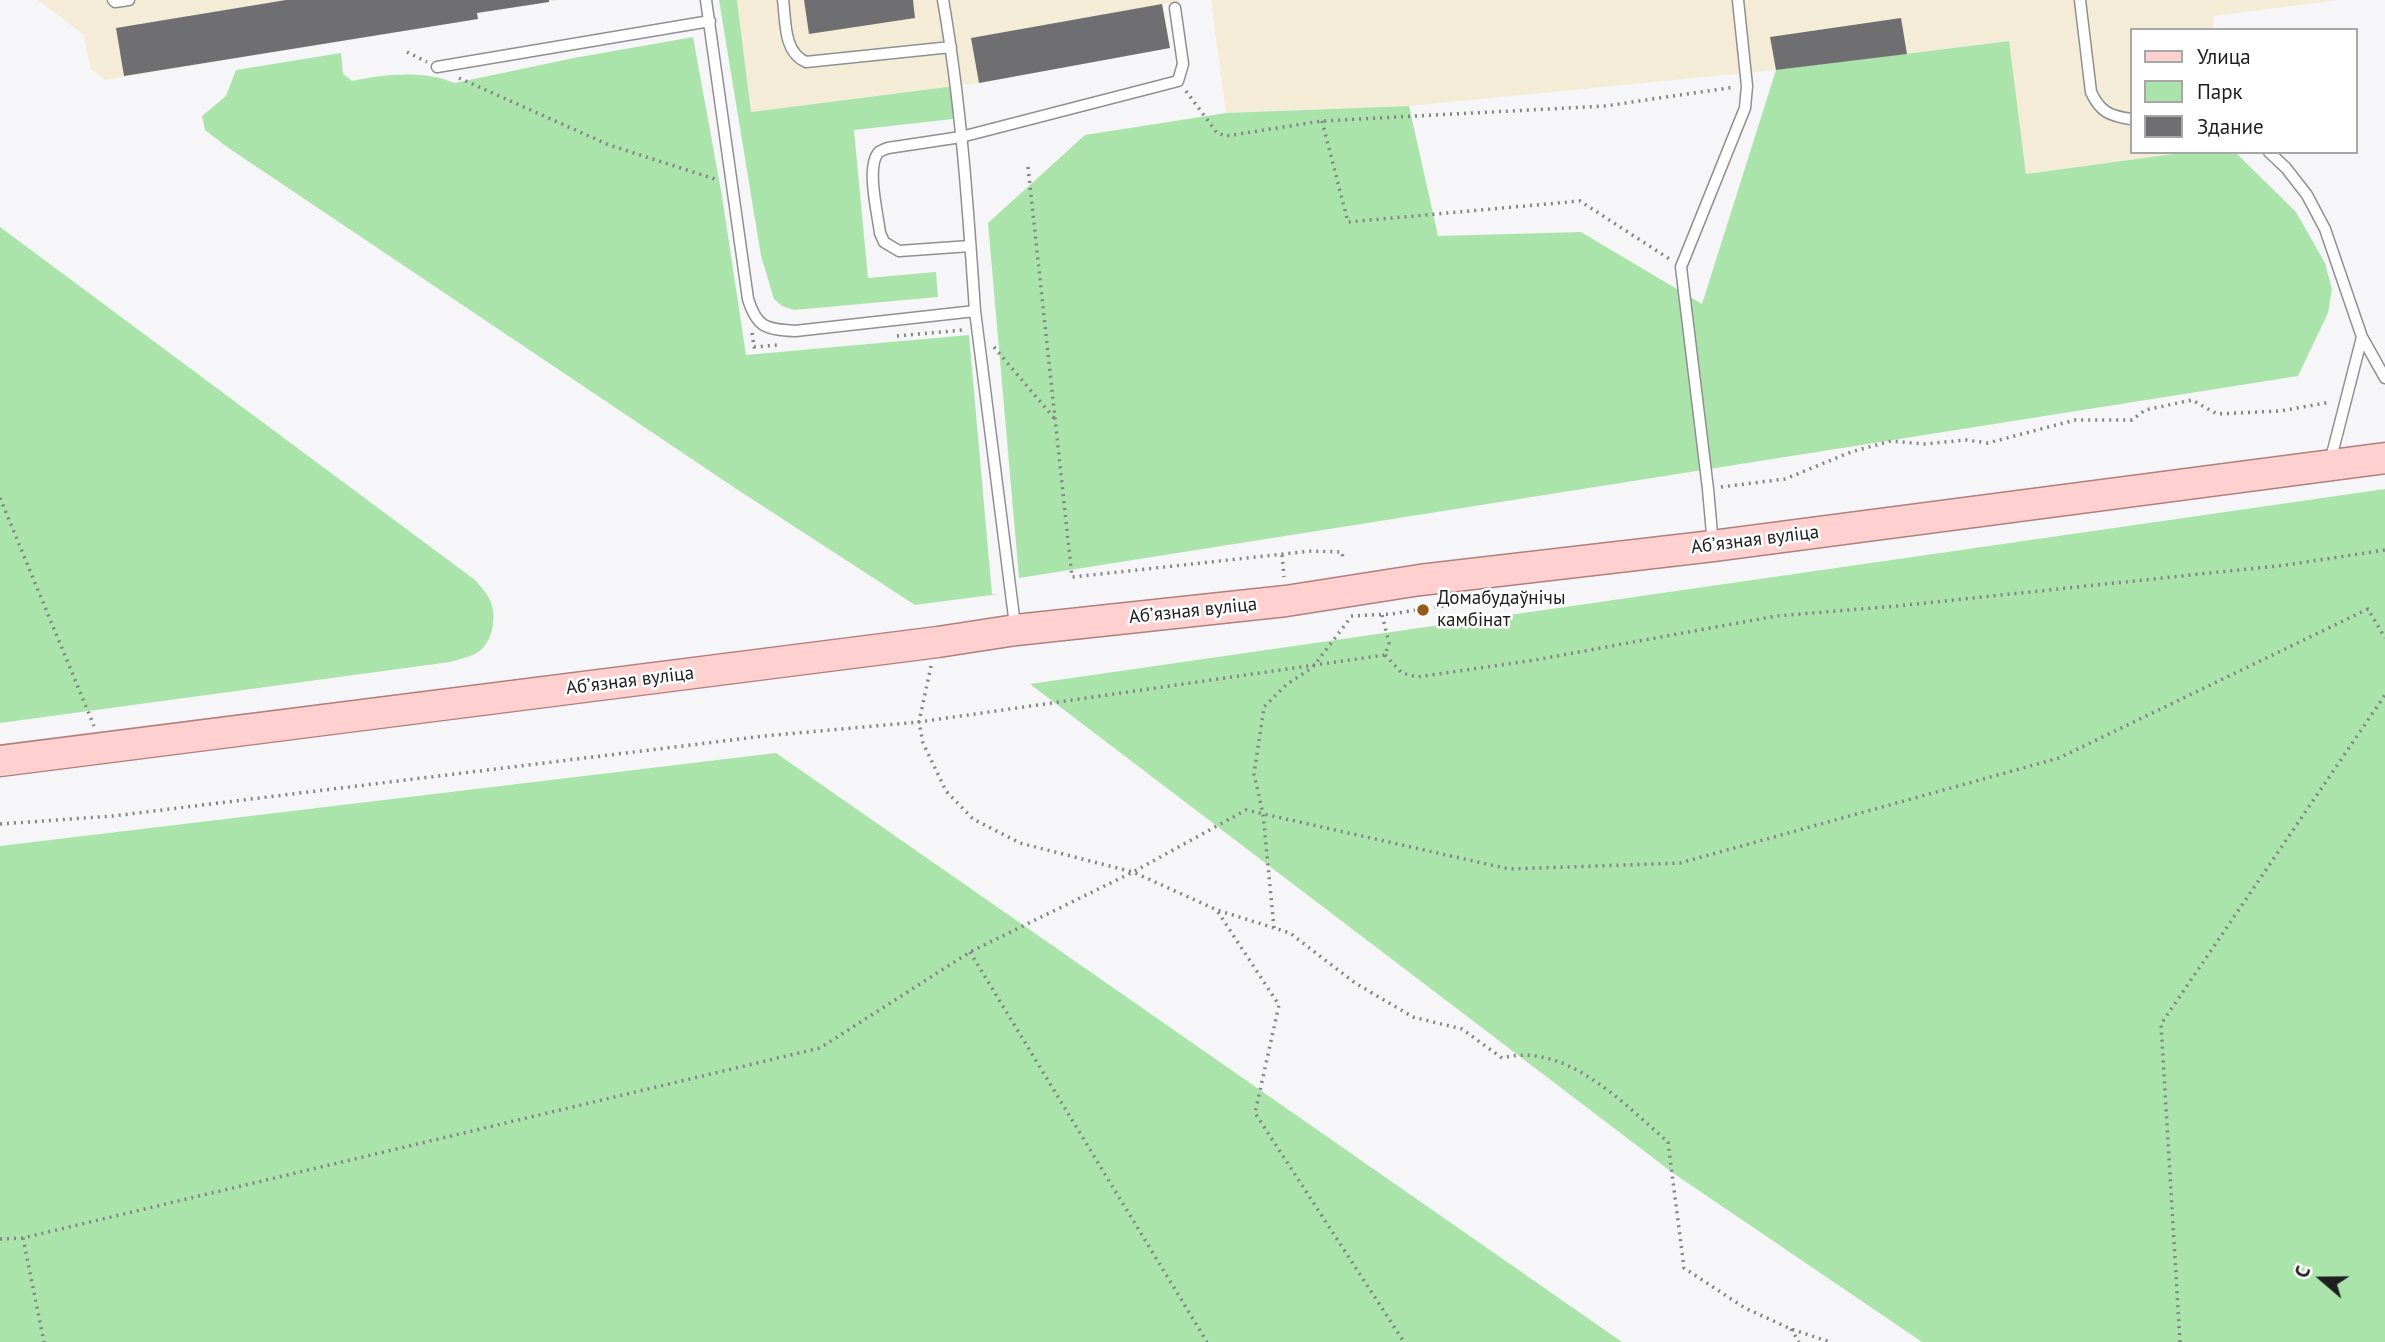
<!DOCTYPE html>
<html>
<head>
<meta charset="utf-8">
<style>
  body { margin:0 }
  #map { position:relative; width:2385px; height:1342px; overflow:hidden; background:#f6f6f9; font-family:"PT Sans",sans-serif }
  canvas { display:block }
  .legend { position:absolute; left:2130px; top:28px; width:228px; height:126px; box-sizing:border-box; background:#fff; border:2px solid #a6a6a6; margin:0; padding:9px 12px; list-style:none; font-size:21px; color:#202021 }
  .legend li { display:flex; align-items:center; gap:14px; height:35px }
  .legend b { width:35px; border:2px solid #a6a6a6 }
  .north { position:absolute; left:2287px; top:1244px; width:70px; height:70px; -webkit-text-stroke:5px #fff; paint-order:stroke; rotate:290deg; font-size:19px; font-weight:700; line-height:28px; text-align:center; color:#202021 }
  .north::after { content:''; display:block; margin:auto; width:24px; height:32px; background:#202021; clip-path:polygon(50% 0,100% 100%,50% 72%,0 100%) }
</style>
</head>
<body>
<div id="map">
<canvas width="2385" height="1342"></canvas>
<ul class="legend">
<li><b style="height:9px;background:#fed1d0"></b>Улица</li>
<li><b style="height:19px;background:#abe4ab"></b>Парк</li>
<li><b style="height:19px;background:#6f6f72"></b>Здание</li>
</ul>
<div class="north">С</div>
</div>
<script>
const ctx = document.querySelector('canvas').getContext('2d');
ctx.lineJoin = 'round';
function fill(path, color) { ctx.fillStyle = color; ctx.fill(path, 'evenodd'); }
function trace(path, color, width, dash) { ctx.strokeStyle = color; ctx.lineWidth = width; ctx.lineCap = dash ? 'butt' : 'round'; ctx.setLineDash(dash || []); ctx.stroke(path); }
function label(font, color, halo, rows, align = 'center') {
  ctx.font = font + ' "PT Sans",sans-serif'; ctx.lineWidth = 5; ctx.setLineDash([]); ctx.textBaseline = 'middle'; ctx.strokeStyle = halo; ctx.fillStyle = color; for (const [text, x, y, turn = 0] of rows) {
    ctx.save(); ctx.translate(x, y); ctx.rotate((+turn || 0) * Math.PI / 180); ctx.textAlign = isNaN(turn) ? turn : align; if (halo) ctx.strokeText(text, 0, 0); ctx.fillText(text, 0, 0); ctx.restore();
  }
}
const industrial = new Path2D(`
  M 38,0 L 559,0 L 477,13 L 478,19 L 105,80 L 91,69 L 83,34 Z
  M 737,0 L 1183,0 L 1163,4 L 1170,48 L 979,83 L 751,112 Z
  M 1211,0 L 2339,0 L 2213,16 L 2214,30 L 2131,30 L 2131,152 L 2188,152 L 2026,174 L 2008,41 L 1776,70 L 1409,106 L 1226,113 Z`);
const green = new Path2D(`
  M 719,0 L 737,0 L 751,112 L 955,86 L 953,119 L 854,130 L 868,278 L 936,272 L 938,297 L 794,310 L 782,306 L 774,299 L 761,256 Z
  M 693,37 L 722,196 L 746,355 L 969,335 L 992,594 L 999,594 L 915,605 L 738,490 L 227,147 L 205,130 L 202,116 L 226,96 L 236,70 L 341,53 L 343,74 L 352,81 C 384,74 424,70 455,83 L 574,58 Z
  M 2009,41 L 2026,174 L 2188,152 L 2235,152 L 2296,212 L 2325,263 L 2332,289 L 2328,313 L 2298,376 L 1019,578 L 988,223 L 1085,135 L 1226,113 L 1409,106 L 1438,236 L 1581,232 L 1702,304 L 1776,70 Z
  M 0,227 L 475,580 C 480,586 486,592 489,598 C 497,613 494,638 481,650 C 472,657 460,659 450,662 L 0,723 Z
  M 2385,489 L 2385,1342 L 1922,1342 L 1673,1173 L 1030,684 Z
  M 776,753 L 1622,1342 L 1623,1342 L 0,1342 L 0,846 Z`);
const building = new Path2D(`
  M 286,0 L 549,0 L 549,2 L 477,13 L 478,19 L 124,76 L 116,28 Z
  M 804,0 L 913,0 L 915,18 L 809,34 Z
  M 1162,4 L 1170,48 L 979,83 L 971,38 Z
  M 1901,18 L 1907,54 L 1776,70 L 1770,37 Z`);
const path = new Path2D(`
  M 407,52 L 427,62
  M 459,78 L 609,145 L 718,180
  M 1186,91 L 1217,133 L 1226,136 L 1322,121 L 1605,106 L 1735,87
  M 1322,121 L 1348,222 L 1580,201 L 1671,260
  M 1028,167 L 1072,577 L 1312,551 L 1342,552 L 1343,560
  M 752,333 L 754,347 L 778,345
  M 897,336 L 963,330
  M 994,347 L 1054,418
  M 1721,487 L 1785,479 L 1851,452 L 1891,441 L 1924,444 L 1966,440 L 1988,443 L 2075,420 L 2132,420 L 2145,410 L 2192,400 L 2217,414 L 2280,411 L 2331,402
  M 0,498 L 94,726
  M 1282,555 L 1284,577
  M 1351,616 L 1391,614 L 1450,605
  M 1385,655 L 1402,673 L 1417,677 L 1535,660 L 1776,616 L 1897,606 L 2286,565 L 2385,550
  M 931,666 L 919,722 L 923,743 L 946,791 L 973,819 L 1020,843 L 1133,872 L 1217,910 L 1290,933 L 1355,983 L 1413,1017 L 1462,1029 L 1502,1058 C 1566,1041 1624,1104 1668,1142 L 1684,1268 L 1745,1308 L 1791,1329 L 1830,1342
  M 0,824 L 113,816 L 764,736 L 919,722 L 1385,655 L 1389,643 L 1382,615
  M 1218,912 L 1279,1005 L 1255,1113 L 1404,1342
  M 1274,928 L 1263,814 L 1254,774 L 1264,707 L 1286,685 L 1313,667 L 1351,617
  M 970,952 L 1207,1342
  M 23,1238 L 44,1342
  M 0,1239 L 23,1238 L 820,1048 L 970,952 L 1133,872 L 1246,810 L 1509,869 L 1680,863 L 2059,758 L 2368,609 L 2385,638
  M 1791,1329 L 1799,1342
  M 2180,1342 L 2161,1024 L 2385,695`);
const service = new Path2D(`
  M 113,0 L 115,2 L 129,0
  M 706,0 L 748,299 C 757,328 766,329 795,331 L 975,311 L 1015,625
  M 783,0 C 786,21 783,52 806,62 L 951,47
  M 943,0 C 961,102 968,207 975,311
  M 2080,0 L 2091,92 C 2100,112 2110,116 2131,119
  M 437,67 L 710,21
  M 2269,152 L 2286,168 L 2307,195 L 2325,229 L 2362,337 L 2385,378
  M 970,246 L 899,251 L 884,242 L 880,233 C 878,215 866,168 878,153 C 880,151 885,149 888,148 L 961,137 L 1178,81 L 1183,64 L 1175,8
  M 2330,462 L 2362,337
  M 1713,545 L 1708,489 L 1681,267 L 1745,108 L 1747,86 L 1738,0`);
const primary = new Path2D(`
  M 0,761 L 938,642 L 1016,630 L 1286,601 L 1420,580 L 1713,546 L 2385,458`);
const markers = [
  [1423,610,7,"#955a1a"]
];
const streetNames = [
  ["Абʼязная вуліца",1755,540,-7],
  ["Абʼязная вуліца",1193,611,-6],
  ["Абʼязная вуліца",630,681,-7]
];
const poiNames = [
  ["Домабудаўнічы",1437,599],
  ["камбінат",1437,621]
];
fill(industrial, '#f5ecd7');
fill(green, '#abe4ab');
fill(building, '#6f6f72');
trace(service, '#909093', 13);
trace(primary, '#b07f7e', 33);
trace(path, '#848486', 3.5, [2, 5]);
trace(service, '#fff', 10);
trace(primary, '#fed1d0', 30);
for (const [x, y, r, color] of markers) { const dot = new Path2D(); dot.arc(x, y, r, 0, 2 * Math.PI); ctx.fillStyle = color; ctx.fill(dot); trace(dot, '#fff', 2.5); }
label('19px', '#202021', '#fff', streetNames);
label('19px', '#202021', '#fff', poiNames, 'left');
</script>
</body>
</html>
